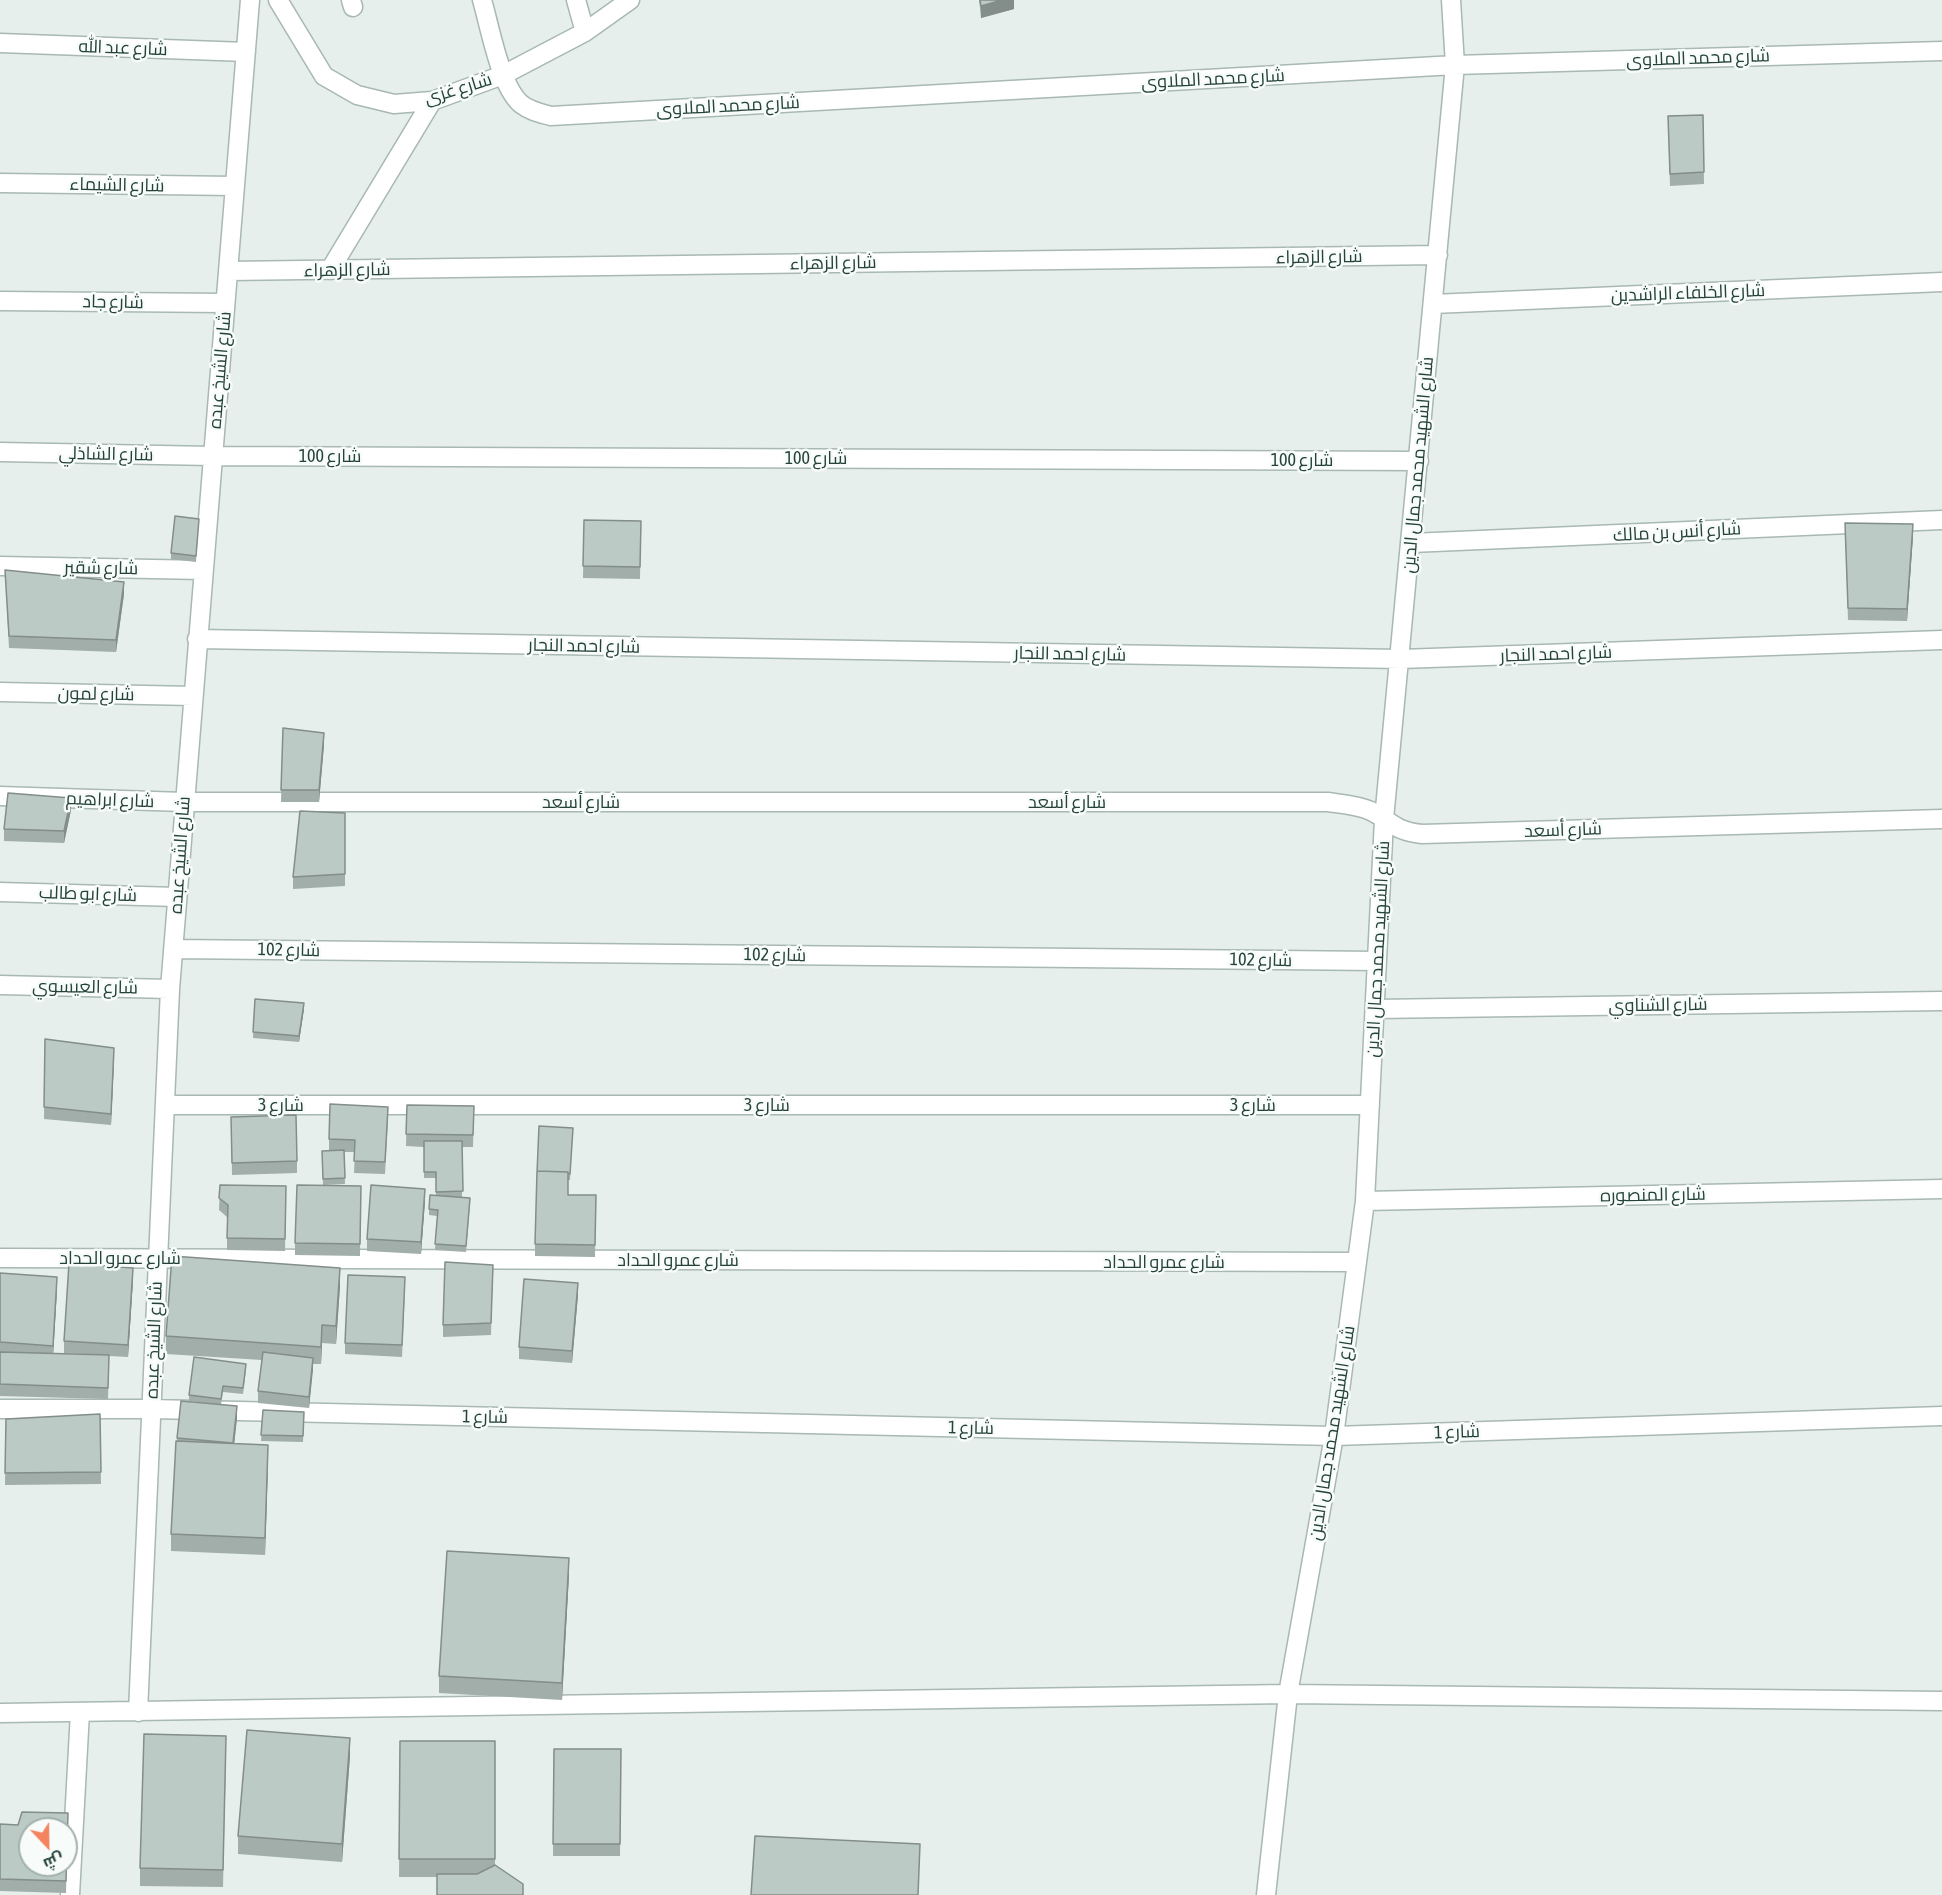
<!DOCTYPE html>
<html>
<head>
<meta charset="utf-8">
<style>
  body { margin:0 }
  #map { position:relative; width:1942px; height:1895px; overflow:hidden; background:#e6efeb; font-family:"Asap Condensed",Cairo,sans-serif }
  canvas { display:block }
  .north { position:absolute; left:18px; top:1817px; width:60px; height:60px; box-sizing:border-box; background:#f7fbf9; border:2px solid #a3b1ad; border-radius:50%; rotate:158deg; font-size:16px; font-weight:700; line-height:24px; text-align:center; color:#24423a }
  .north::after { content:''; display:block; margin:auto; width:21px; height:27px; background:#f4845f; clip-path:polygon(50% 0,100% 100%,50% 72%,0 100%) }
</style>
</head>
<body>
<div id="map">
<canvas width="1942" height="1895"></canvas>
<div class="north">ش</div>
</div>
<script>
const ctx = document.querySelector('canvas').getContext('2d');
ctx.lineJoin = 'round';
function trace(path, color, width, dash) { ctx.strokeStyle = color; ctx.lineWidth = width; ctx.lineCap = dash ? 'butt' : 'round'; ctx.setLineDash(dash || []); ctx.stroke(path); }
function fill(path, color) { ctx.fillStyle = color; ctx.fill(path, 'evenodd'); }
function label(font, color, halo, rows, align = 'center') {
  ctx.font = font + ' "Asap Condensed",Cairo,sans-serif'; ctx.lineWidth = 5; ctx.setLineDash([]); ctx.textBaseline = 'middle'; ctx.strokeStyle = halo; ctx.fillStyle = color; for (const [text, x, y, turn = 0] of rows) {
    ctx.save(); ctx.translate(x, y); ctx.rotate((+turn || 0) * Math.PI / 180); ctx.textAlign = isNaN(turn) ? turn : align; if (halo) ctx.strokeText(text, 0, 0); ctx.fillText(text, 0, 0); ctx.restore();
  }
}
const minor = new Path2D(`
  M 278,0 L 324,76 L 357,95 L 394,104 L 432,101 L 503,75 L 585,32 L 630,0
  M 351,0 L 353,7
  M 482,0 C 490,27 500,86 521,104 C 530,111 540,113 551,116 L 1455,65 L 1942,51
  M 576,0 L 585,32
  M 0,43 L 246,52
  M 0,183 L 235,186
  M 330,270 L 432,101
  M 228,271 L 1438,255
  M 0,301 L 225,303
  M 1433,304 L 1942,282
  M 0,452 L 212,456 L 1419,461
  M 1411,543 L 1942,520
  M 0,566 L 203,570
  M 197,639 L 1401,659 L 1942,640
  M 0,692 L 193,696
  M 0,796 L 184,802 L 1328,802 C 1342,804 1358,805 1371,811 C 1393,822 1394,831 1422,834 L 1942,819
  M 0,892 L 177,897
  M 173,949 L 1377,961
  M 0,985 L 170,989
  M 1375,1009 L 1942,1001
  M 165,1105 L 1370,1105
  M 1365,1201 L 1942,1189
  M 0,1258 L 1357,1262
  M 0,1409 L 151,1409 L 1334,1436 L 1942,1416
  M 138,1712 L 170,989 L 250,0
  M 0,1713 L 1288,1694 L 1942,1701
  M 70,1895 L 80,1712
  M 1266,1895 L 1288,1694 L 1334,1436 L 1365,1201 L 1384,819 L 1455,65 L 1451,0`);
const wall = new Path2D(`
  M 979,0 L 1014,0 L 1014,9 L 981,18 Z
  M 1703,115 L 1704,184 L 1670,186 L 1668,116 Z
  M 199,519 L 196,562 L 171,559 L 171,553 Z
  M 584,520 L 641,521 L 640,579 L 583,578 Z
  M 1845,523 L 1913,536 L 1907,621 L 1848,620 Z
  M 5,570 L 124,594 L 116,652 L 9,648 Z
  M 283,728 L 324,745 L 319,802 L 281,802 Z
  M 71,810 L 64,843 L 4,841 L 4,829 Z
  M 345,813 L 345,886 L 293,889 L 293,877 Z
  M 255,999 L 304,1009 L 299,1042 L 253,1038 Z
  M 45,1039 L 114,1060 L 111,1125 L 44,1119 Z
  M 407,1105 L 474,1106 L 473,1147 L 462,1147 L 462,1197 L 470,1204 L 466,1252 L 435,1250 L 437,1216 L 429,1215 L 429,1209 L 436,1196 L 436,1178 L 424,1178 L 424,1147 L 406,1146 Z
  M 231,1117 L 297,1161 L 297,1173 L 232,1175 Z
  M 388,1119 L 385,1174 L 354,1173 L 355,1152 L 344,1152 L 345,1184 L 323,1185 L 322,1151 L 329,1151 L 329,1139 Z
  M 573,1128 L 570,1180 L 568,1180 L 568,1195 L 596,1195 L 595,1257 L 535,1256 L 535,1244 Z
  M 220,1185 L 286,1186 L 285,1251 L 227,1250 L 227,1217 L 219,1210 Z
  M 361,1186 L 360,1256 L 295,1255 L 295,1243 Z
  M 425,1201 L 421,1254 L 367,1251 L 367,1239 Z
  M 493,1265 L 491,1335 L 443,1337 L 443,1325 Z
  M 0,1273 L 57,1289 L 53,1354 L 107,1355 L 64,1353 L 64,1341 L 133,1280 L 128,1357 L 109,1356 L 108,1399 L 0,1396 Z
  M 340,1286 L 336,1344 L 322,1343 L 321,1364 L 313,1364 L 309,1408 L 258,1403 L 258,1391 L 262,1360 L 166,1354 L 166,1336 Z
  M 405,1289 L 402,1357 L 345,1354 L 345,1343 Z
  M 578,1295 L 572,1363 L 519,1359 L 519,1347 Z
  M 246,1370 L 243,1394 L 223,1392 L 221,1404 L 237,1418 L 234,1444 L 268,1463 L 265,1555 L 171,1551 L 171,1534 L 177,1438 L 214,1404 L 189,1401 L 189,1395 Z
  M 263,1410 L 304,1412 L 303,1442 L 261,1441 Z
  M 100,1414 L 101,1484 L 5,1485 L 6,1419 Z
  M 569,1575 L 562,1700 L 439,1693 L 439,1676 Z
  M 400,1741 L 495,1741 L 495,1865 L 523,1884 L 437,1877 L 399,1877 Z
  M 554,1749 L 621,1749 L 620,1856 L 553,1856 Z
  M 226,1753 L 223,1887 L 140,1886 L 140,1868 Z
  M 350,1756 L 342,1862 L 238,1854 L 238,1836 Z
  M 68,1813 L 66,1893 L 0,1891 L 0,1824 L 18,1825 Z`);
const shadedWall = new Path2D(`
  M 1002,0 L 1014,0 L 1014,9 L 981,18 L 981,6 Z
  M 1913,524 L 1913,536 L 1907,621 L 1907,609 Z
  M 124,582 L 124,594 L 116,652 L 116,640 Z
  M 324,733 L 324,745 L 319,802 L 319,790 Z
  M 71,798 L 71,810 L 64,843 L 64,831 Z
  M 304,1003 L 304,1009 L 299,1042 L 299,1036 Z
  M 114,1048 L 114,1060 L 111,1125 L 111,1114 Z
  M 425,1189 L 425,1201 L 421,1254 L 421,1242 Z
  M 133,1268 L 133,1280 L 128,1357 L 128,1345 Z
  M 340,1268 L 340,1286 L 336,1344 L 336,1326 Z
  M 57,1277 L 57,1289 L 53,1358 L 53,1346 Z
  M 578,1283 L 578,1295 L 572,1363 L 572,1351 Z
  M 322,1325 L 322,1343 L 321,1364 L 321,1347 Z
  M 313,1358 L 313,1370 L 309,1408 L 309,1397 Z
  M 237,1406 L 237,1418 L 233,1455 L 233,1443 Z
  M 268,1445 L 268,1463 L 265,1555 L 265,1538 Z
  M 569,1558 L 569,1575 L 562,1700 L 562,1683 Z
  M 350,1738 L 350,1756 L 342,1862 L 342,1844 Z`);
const building = new Path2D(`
  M 980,0 L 1002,0 L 981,6 Z
  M 1703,115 L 1704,172 L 1670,174 L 1668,116 Z
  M 175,516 L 199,519 L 196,556 L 171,553 Z
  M 584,520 L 641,521 L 640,567 L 583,566 Z
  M 1845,523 L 1913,524 L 1907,609 L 1848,608 Z
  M 5,570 L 124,582 L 116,640 L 9,636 Z
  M 283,728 L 324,733 L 319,790 L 281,790 Z
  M 8,793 L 71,798 L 64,831 L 4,829 Z
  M 300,811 L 345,813 L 345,874 L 293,877 Z
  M 255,999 L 304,1003 L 299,1036 L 253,1032 Z
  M 45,1039 L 114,1048 L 111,1114 L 44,1107 Z
  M 330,1104 L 388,1107 L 385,1162 L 354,1161 L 355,1140 L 329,1139 Z
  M 407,1105 L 474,1106 L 473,1135 L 406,1134 Z
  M 296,1115 L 297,1161 L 232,1163 L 231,1117 Z
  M 539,1126 L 573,1128 L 570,1174 L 568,1174 L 568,1172 L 537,1171 L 537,1173 Z
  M 424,1141 L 462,1141 L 463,1191 L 436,1192 L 436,1172 L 424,1172 Z
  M 344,1150 L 345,1178 L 323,1179 L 322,1151 Z
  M 537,1171 L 568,1172 L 568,1195 L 596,1195 L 595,1245 L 535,1244 Z
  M 220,1185 L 286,1186 L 285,1239 L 227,1238 L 228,1205 L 219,1198 Z
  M 297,1185 L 361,1186 L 360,1244 L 295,1243 Z
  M 371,1185 L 425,1189 L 421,1242 L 367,1239 Z
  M 430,1195 L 470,1198 L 466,1246 L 435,1244 L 438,1210 L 429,1209 Z
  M 172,1256 L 340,1268 L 336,1326 L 322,1325 L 321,1347 L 166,1336 Z
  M 445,1262 L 493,1265 L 491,1323 L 443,1325 Z
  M 69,1263 L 133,1268 L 128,1345 L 64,1341 Z
  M 0,1273 L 57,1277 L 53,1346 L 0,1342 Z
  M 348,1275 L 405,1277 L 402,1345 L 345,1343 Z
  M 524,1279 L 578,1283 L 572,1351 L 519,1347 Z
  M 0,1352 L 109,1355 L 108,1388 L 0,1384 Z
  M 263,1352 L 313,1358 L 309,1397 L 258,1391 Z
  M 194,1357 L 246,1364 L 243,1388 L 223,1386 L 221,1399 L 189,1395 Z
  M 181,1401 L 237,1406 L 233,1443 L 177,1438 Z
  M 263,1410 L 304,1412 L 303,1436 L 261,1435 Z
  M 100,1414 L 101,1472 L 5,1473 L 6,1419 Z
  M 176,1441 L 268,1445 L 265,1538 L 171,1534 Z
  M 447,1551 L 569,1558 L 562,1683 L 439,1676 Z
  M 247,1730 L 350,1738 L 342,1844 L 238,1836 Z
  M 144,1734 L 226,1736 L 223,1870 L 140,1868 Z
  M 400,1741 L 495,1741 L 495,1859 L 399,1859 Z
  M 554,1749 L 621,1749 L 620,1844 L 553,1844 Z
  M 22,1812 L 68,1813 L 66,1881 L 0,1879 L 0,1824 L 18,1825 ZM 30,1829 L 66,1829 L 66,1865 L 30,1865 Z
  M 755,1836 L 920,1844 L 918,1895 L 751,1895 Z
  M 495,1865 L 523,1884 L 523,1895 L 437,1895 L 437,1874 L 477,1874 Z`);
const streetNames = [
  ["شارع عبد الله",123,48,2],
  ["شارع محمد الملاوى",1698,58,-2],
  ["شارع محمد الملاوى",1213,79,-3],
  ["شارع غزى",458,89,-17],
  ["شارع محمد الملاوى",728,106,-3],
  ["شارع الشيماء",117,185,1],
  ["شارع الزهراء",1319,257,-1],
  ["شارع الزهراء",833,263,-1],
  ["شارع الزهراء",347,270,-1],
  ["شارع الخلفاء الراشدين",1688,293,-2],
  ["شارع جاد",113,302,1],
  ["شارع الشيخ عبده",220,370,-85],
  ["شارع الشاذلي",106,454,1],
  ["شارع 100",330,456],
  ["شارع 100",816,458],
  ["شارع 100",1302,460],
  ["شارع الشهيد محمد جمال الدين",1418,465,-85],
  ["شارع أنس بن مالك",1677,532,-3],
  ["شارع شقير",101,568,1],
  ["شارع احمد النجار",584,646,1],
  ["شارع احمد النجار",1070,654,1],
  ["شارع احمد النجار",1556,654,-2],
  ["شارع لمون",96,694,1],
  ["شارع ابراهيم",110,800,2],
  ["شارع أسعد",581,802],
  ["شارع أسعد",1067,802],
  ["شارع أسعد",1563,830,-2],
  ["شارع الشيخ عبده",180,855,-86],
  ["شارع ابو طالب",88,894,2],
  ["شارع الشهيد محمد جمال الدين",1378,949,-87],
  ["شارع 102",289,950,1],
  ["شارع 102",775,955,1],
  ["شارع 102",1261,960,1],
  ["شارع العيسوي",85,987,1],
  ["شارع الشناوي",1658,1005,-1],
  ["شارع 3",281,1105],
  ["شارع 3",767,1105],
  ["شارع 3",1253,1105],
  ["شارع المنصوره",1653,1195,-1],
  ["شارع عمرو الحداد",120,1258],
  ["شارع عمرو الحداد",678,1260],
  ["شارع عمرو الحداد",1164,1262],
  ["شارع الشيخ عبده",154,1340,-88],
  ["شارع 1",485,1417,1],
  ["شارع 1",971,1428,1],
  ["شارع 1",1457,1432,-2],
  ["شارع الشهيد محمد جمال الدين",1332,1433,-81]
];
trace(minor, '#a8b8b2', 21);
trace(minor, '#fff', 18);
fill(wall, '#a1aea9');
fill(shadedWall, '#838d89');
fill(building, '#bbcac4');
trace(building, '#838d89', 1.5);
label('18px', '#24423a', '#f7fbf9', streetNames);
</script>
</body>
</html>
